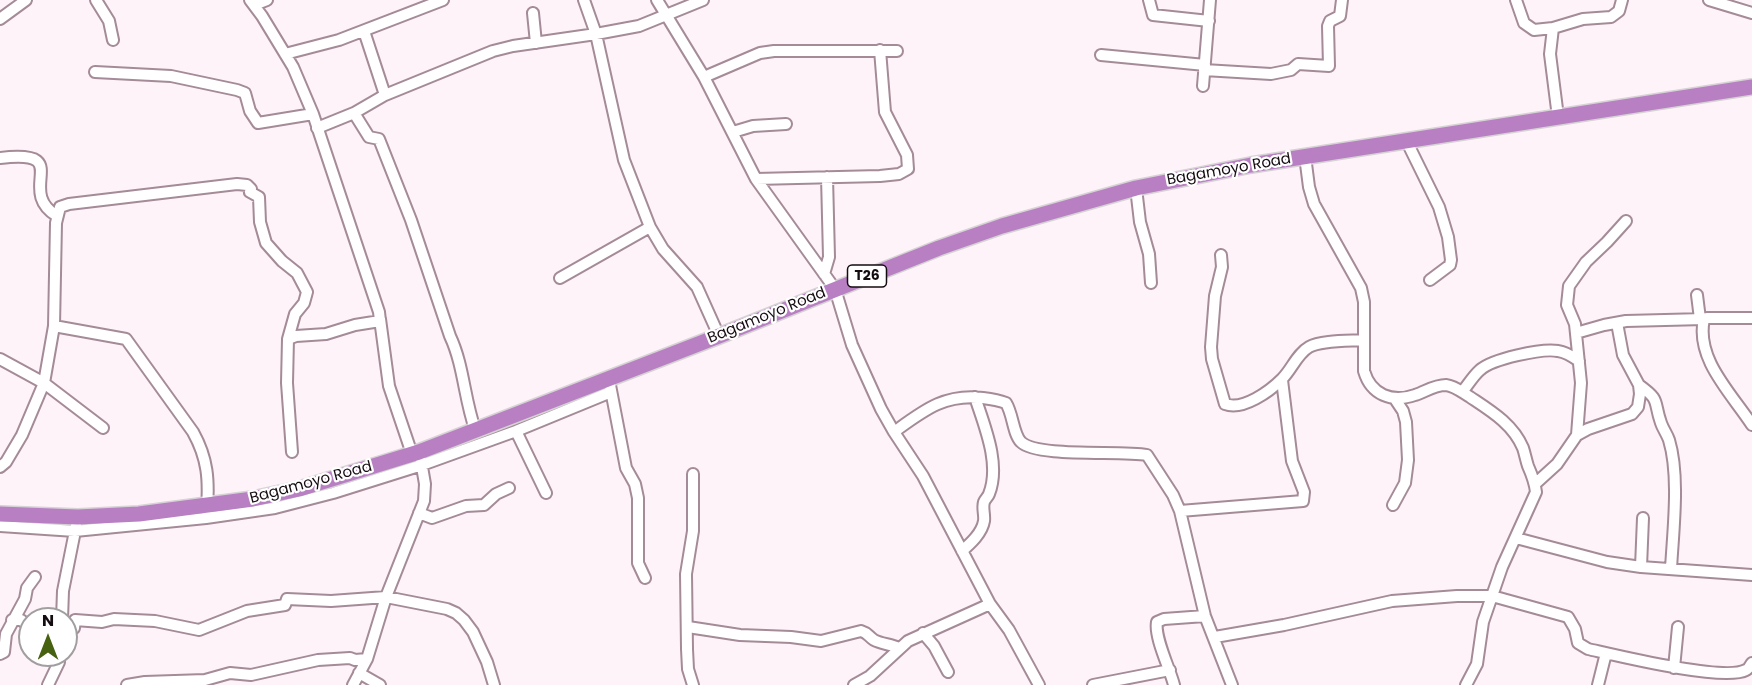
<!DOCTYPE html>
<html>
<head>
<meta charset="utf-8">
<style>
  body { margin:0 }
  #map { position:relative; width:1752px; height:685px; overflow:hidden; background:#fef3f8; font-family:Poppins,sans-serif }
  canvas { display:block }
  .north { position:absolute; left:18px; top:607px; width:60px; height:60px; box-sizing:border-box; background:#fff; border:2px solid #a19ea0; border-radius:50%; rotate:0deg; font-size:16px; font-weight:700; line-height:24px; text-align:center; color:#150c11 }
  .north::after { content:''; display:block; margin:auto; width:21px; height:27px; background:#466110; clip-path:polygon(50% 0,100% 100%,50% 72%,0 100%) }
</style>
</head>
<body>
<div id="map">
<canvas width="1752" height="685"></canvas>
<div class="north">N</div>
</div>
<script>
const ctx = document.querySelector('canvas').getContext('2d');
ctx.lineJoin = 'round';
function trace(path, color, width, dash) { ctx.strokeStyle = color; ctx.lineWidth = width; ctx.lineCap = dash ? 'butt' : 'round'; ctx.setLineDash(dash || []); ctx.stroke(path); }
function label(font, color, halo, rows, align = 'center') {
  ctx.font = font + ' Poppins,sans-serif'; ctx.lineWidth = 4.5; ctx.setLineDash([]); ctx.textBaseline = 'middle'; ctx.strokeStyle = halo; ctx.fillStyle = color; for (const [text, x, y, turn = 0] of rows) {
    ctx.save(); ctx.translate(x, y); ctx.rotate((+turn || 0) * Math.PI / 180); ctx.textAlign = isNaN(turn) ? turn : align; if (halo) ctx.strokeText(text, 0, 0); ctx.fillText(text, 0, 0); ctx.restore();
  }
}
const minor = new Path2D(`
  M 96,0 L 109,21 L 113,40
  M 584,0 L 596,34 L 624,160 L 650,227 L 663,249 L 697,287 L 719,336
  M 657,0 L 704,77 L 756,179 L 835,289 L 852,345 L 881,409 L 894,432 L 923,476 L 990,604 L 1009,630 L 1039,685
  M 1149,0 L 1153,15 L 1209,21
  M 1516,0 L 1524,23 L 1534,30 L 1553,28 L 1583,19 L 1611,17 L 1619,11 L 1622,0
  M 1709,0 L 1752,13
  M 254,5 L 267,0
  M 533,13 L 536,43
  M 0,19 L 26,0
  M 1553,28 L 1550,54 L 1558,117
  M 364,31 L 385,95
  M 285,54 L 339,40 L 443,0
  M 1101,55 L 1205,65
  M 1204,70 L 1271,74 L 1291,70 L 1298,64 L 1329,66 L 1328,26 L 1330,21 L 1340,16 L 1342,0
  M 95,72 L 171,76 L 237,90 L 245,93 L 250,111 L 258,123 L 313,114
  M 704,77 L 760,53 L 774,51 L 897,51
  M 1203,86 L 1210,0
  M 354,113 L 369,137 L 379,139 L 411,220 L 450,336 C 464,366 464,398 475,429
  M 317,128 L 354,113 L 385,95 L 493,51 L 513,46 L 596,34 L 639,26 L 703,0
  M 733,132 L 753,126 L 786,124
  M 1406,140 L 1439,207 L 1448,237 L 1451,260 L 1450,265 L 1430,280
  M 1305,156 L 1309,187 L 1314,204 L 1361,288 L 1364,302 L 1364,371 C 1371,395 1392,403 1415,395 C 1425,392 1434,385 1446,385 C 1455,386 1463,393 1470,397 C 1491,411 1513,424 1523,448 C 1525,454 1526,460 1528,466 C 1532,475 1535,483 1536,492 L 1502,567 L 1483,622 L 1477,664 L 1466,685
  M 0,158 C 76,149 14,190 57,216
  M 756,179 L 880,176 L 899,174 L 908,169 L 907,155 L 885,112 L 880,50
  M 1136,188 L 1140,222 L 1149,254 L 1151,283
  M 1221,255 L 1222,267 L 1215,296 L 1211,347 L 1212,359 L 1225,404 C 1243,411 1270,391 1282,379 C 1292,369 1297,354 1309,347 C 1321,340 1349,341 1364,340
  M 824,274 L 829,257 L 827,177
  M 560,278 L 650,227
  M 1697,295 L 1700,319
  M 1752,318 L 1707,318 L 1704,319 C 1695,359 1732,394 1752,425
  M 380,319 L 389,386 L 412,454
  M 54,326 L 126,339 L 193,432 C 208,459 209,480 207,510
  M 1576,333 L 1604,325 L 1626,321 L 1704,319
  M 288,339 L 287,383 L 292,452
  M 0,359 L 44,383 L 103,428
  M 610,385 L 626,468 L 635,484 L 638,498 L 638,563 L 645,578
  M 1639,385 C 1661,401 1653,400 1661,423 C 1663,429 1667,434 1669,440 C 1680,476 1673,531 1671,569
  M 1462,392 C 1468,385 1473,376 1480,370 C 1492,359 1542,348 1558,351 C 1566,352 1572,356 1579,361
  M 516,431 L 546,493
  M 894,432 C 923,411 945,393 983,398 C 991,399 998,400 1006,403 C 1013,414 1013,434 1021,442 C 1038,458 1121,450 1147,455 L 1173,495 L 1180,511 L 1205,616 L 1232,685
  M 1577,435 L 1581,383 L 1575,324 L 1567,305 L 1569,286 L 1586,262 L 1607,242 L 1626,221
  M 0,467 L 6,462 L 22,435 L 44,383 L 54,326 L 56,223 L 60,207 L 69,204 L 237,184 L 247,185 L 251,189 L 250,192 L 259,197 L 260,222 L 266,243 L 282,261 L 297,273 L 307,292 L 304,303 L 295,314 L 288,339 L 296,336 L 326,334 L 355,325 L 380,321 L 379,312 L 313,114 L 293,67 L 262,16 L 250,0
  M 693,474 L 693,531 L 686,574 L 687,649 L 688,669 L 693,685
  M 1535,484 L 1557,464 L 1577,435 L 1588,429 L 1632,414 L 1638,407 L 1640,394 L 1639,385 L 1623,355 L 1617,323
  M 1393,505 L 1405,483 L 1408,460 L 1406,422 L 1403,411 L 1395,399
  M 1180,511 L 1303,501 L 1304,492 L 1292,461 L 1282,380
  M 419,513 L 432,518 L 466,506 L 484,505 L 496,494 L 509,488
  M 0,526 L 75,531 L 206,518 L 275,508 L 333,493 L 422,465 L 516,431 L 611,392
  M 1516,538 L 1607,562 L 1641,567 L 1752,575
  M 962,551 C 971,543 982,533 984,521 C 985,515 982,508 984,502 C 985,499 988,497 989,494 C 1001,464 984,425 975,397
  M 1641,567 L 1643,518
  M 62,619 L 63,591 L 76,526
  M 12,620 L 21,620 L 30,627
  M 688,627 L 740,635 L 791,637 L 821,641 L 861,631 C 868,633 868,636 874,640 C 881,644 891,644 899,648
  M 66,629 L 74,628 L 75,620 L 102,622 L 114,619 L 155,621 L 199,630 L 247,611 L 285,605 L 287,599 L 331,601 L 386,597 L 447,609 L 456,613 L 464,620 L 473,632 L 487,662 L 494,685
  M 923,633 L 934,646 L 948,672
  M 1215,637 L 1284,625 L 1392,601 L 1457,596 L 1492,596 L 1568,617 L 1575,629 L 1578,643 L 1588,649 C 1615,655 1724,682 1746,670 C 1749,669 1750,665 1752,663
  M 0,654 L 4,652 L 6,634 L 25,599 L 27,588 L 35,577
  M 1674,668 L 1678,627
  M 359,673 L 380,685
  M 48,685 L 59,662 L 58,655
  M 127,685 L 145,682 L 205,680 L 230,673 L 251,675 L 318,660 L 350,658 L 355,660 L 367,659
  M 353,685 L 367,659 L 386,597 L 424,501 L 425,484 L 421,461
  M 854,685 L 870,676 L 908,641 L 990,604
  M 1093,685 L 1170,670
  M 1174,685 C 1170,669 1154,637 1157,622 L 1164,619 L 1205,616
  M 1598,685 L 1606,653`);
const highway = new Path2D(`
  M 0,514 L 78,517 L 139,514 L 253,499 L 299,489 L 419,452 L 719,336 L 939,248 L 1002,226 L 1136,188 L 1251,165 L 1752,87`);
const shields = [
  [867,276,39]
];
const shieldNames = [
  ["T26",867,276]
];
const streetNames = [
  ["Bagamoyo Road",1229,170,-10],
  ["Bagamoyo Road",767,316,-22],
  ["Bagamoyo Road",311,483,-15]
];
trace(minor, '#a48b97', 14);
trace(highway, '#d5d3d4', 18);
trace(minor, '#fff', 10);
trace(highway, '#b87fc3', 15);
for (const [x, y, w] of shields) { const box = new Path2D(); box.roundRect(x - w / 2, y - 11, w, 22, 4.5); ctx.fillStyle = '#fff'; ctx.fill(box); trace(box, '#150c11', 1.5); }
label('bold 14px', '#150c11', null, shieldNames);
label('15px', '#150c11', '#fff', streetNames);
</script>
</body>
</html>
